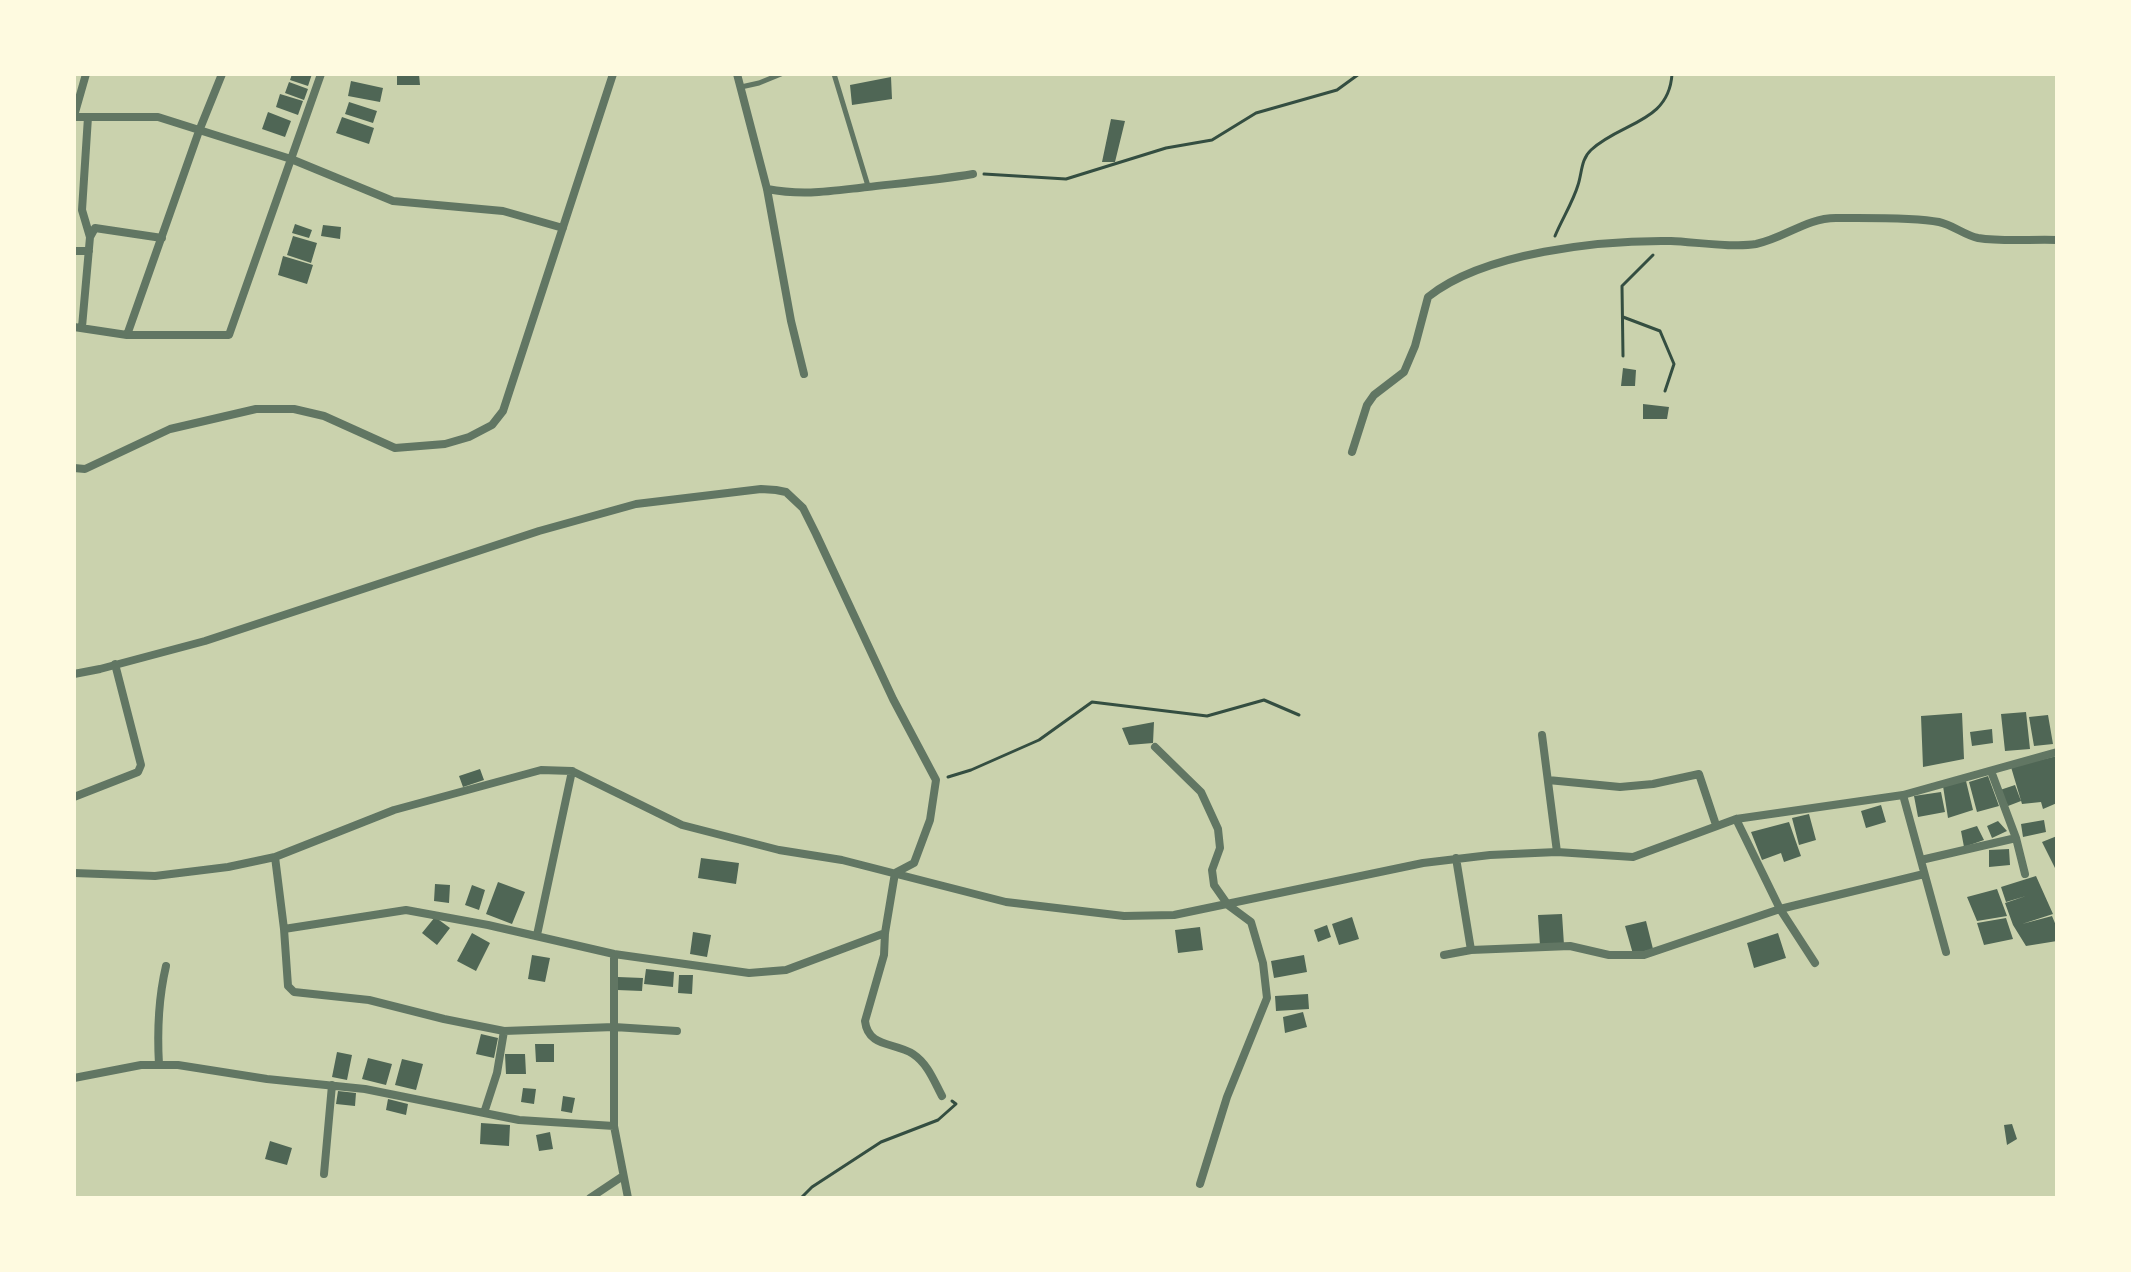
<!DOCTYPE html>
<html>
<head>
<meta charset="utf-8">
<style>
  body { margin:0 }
  #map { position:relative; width:2131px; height:1272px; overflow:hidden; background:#e9edc9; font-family:Rubik,sans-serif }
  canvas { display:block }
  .frame { position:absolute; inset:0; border:76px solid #fefae0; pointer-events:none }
</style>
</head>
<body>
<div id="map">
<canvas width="2131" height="1272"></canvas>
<div class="frame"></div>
</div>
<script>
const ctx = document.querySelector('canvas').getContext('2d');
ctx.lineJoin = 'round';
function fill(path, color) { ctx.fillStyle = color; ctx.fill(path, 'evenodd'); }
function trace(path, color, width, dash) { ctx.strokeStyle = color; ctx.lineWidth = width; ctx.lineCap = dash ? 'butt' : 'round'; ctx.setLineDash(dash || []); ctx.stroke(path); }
const green = new Path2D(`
  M 74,74 L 2057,74 L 2057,1198 L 74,1198 Z`);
const building = new Path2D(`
  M 292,74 L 312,74 L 308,86 L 290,80 Z
  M 397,74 L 419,74 L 420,85 L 397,85 Z
  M 891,77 L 892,99 L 852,105 L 850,85 Z
  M 351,81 L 383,88 L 380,102 L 348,96 Z
  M 289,82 L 308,89 L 304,100 L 285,93 Z
  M 280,94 L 303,101 L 298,115 L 276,107 Z
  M 349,102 L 377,111 L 373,123 L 345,114 Z
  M 268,112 L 291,121 L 285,137 L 262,129 Z
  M 342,117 L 374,128 L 369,144 L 336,133 Z
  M 1111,119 L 1125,121 L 1115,162 L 1102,162 Z
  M 295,224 L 312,230 L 309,238 L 292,233 Z
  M 323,225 L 341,227 L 340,239 L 321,236 Z
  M 293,236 L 317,243 L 311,263 L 287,255 Z
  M 283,256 L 313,265 L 307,284 L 278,275 Z
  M 1623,368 L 1636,370 L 1635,386 L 1621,386 Z
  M 1643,404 L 1669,407 L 1667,419 L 1643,419 Z
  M 2026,712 L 2030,749 L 2005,751 L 2001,714 Z
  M 1962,713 L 1964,759 L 1923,767 L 1921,716 Z
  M 2048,715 L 2053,744 L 2034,746 L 2029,717 Z
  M 1154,722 L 1153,743 L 1129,745 L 1122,728 Z
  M 1992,729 L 1993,743 L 1972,746 L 1970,732 Z
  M 2057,756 L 2057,803 L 2043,809 L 2041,802 L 2022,804 L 2011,767 Z
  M 480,769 L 484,780 L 463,787 L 459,776 Z
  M 1988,776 L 1999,806 L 1977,812 L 1969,782 Z
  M 1966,781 L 1973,810 L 1948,818 L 1943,786 Z
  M 2015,785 L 2021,801 L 2008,806 L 2000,790 Z
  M 1941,792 L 1945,812 L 1918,817 L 1914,796 Z
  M 1881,805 L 1886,822 L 1866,828 L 1861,811 Z
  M 1809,814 L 1816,840 L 1799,845 L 1792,818 Z
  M 2044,820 L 2046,832 L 2023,837 L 2021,824 Z
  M 1998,821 L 2007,831 L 1992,838 L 1987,826 Z
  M 1789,822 L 1801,856 L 1784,862 L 1781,853 L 1762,860 L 1751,832 Z
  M 1977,826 L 1984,840 L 1964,847 L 1961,831 Z
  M 2057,836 L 2057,872 L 2042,842 Z
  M 2009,849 L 2010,865 L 1989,867 L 1989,850 Z
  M 701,858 L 739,863 L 736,884 L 698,878 Z
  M 2036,876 L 2053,914 L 2022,924 L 2052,916 L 2057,928 L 2057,941 L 2026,946 L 2013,925 L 2005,903 L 2026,896 L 2006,902 L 2001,887 Z
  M 498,882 L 525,892 L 512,924 L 486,914 Z
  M 435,884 L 450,885 L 449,903 L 434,901 Z
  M 472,885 L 485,890 L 479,910 L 465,905 Z
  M 1997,889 L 2007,916 L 1977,921 L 1967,897 Z
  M 1562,914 L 1564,945 L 1540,946 L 1538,915 Z
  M 435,917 L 450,928 L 437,945 L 422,933 Z
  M 1352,917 L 1359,939 L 1339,945 L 1332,924 Z
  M 2006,918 L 2013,939 L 1984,945 L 1977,923 Z
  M 1646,921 L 1653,949 L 1633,954 L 1625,926 Z
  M 1327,925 L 1331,937 L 1318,942 L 1314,930 Z
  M 1200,927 L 1203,950 L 1178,953 L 1175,930 Z
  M 693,932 L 711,935 L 707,957 L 690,954 Z
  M 472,933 L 490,943 L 476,971 L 457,961 Z
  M 1778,933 L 1786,958 L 1754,968 L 1747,943 Z
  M 532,955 L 550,958 L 545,982 L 528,979 Z
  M 1304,955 L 1307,972 L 1274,978 L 1271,961 Z
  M 646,969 L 674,972 L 673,987 L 644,984 Z
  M 679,975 L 693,975 L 692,994 L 678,993 Z
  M 618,977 L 643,978 L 642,991 L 617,990 Z
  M 1308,994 L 1309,1009 L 1276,1011 L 1275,996 Z
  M 1303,1012 L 1307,1027 L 1285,1033 L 1283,1017 Z
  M 481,1034 L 498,1038 L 494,1058 L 476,1054 Z
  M 535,1044 L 554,1044 L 554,1062 L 536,1062 Z
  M 337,1052 L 352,1055 L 347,1080 L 332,1077 Z
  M 505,1054 L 525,1054 L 526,1074 L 506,1074 Z
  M 368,1058 L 392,1064 L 386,1085 L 362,1079 Z
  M 402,1059 L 423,1064 L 416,1090 L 395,1085 Z
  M 523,1088 L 536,1089 L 534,1104 L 521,1102 Z
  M 338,1091 L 356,1093 L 355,1106 L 336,1104 Z
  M 563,1096 L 575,1098 L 572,1113 L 561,1111 Z
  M 388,1099 L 408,1104 L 406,1115 L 386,1110 Z
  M 481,1123 L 510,1125 L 509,1146 L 480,1144 Z
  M 2012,1124 L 2017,1139 L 2007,1145 L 2004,1125 Z
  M 550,1132 L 553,1149 L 539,1151 L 536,1135 Z
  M 270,1141 L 292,1148 L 287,1165 L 265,1159 Z`);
const path = new Path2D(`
  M 984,174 L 1066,179 L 1166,148 L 1212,140 L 1256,113 L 1337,90 L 1359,74
  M 1555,236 C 1562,219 1573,202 1578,185 C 1582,173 1581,159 1591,150 C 1621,122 1669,123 1672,74
  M 1623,317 L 1660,331 L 1674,364 L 1665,391
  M 1623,356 L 1622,286 L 1653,255
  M 948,777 L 971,770 L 1039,740 L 1092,702 L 1207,716 L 1264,700 L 1299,715
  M 801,1198 L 812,1187 L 881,1142 L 938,1120 L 956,1104 L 952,1101`);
const service = new Path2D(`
  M 834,74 L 868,186
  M 741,87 L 759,83 L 781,74`);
const minor = new Path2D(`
  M 737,74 L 767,189 L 791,321 L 804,374
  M 74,116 L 86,74
  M 74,117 L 158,117 L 291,159 L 393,201 L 503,211 L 563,228
  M 88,117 L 82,210 L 90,237
  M 767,189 C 804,196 831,191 867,187 C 903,183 938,180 973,174
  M 74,251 L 89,251
  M 74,327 L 127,335 L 229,335 L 321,74
  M 82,327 L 90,237 L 95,228 L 162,238
  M 127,335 L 199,131 L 222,74
  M 1352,452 L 1367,405 L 1374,395 L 1404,372 L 1415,346 L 1428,297 C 1484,252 1601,240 1671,241 C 1695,242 1734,248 1756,244 C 1785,238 1806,218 1836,218 C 1863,218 1914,217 1939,222 C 1953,225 1964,235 1978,238 C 2003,242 2032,239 2057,240
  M 74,468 L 85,469 L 170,429 L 256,409 L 294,409 L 324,416 L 395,448 L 445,444 L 469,437 L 492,425 L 503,411 L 613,74
  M 74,674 L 100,669 L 205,641 L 539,531 L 636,504 L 761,489 L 776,490 L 786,492 L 803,508 L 816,534 L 893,699 L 936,780 L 930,820 L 914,863 L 895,873 L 885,933 L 884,955 L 865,1021 C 868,1048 895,1042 913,1054 C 928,1064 934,1081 942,1096
  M 1542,735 L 1557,852
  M 1155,747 L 1201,792 L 1218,829 L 1220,848 L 1212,870 L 1214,885 L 1228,905 L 1251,922 L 1263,963 L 1267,998 L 1227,1097 L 1200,1184
  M 1991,771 L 2016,838 L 2025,874
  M 1548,780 L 1620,787 L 1653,784 L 1699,774 L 1716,825
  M 1903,795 L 1946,952
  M 74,797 L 138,772 L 141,765 L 115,664
  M 1736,819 L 1780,909 L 1815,963
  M 275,857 L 284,929 L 406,910 L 488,925 L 614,954 L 749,973 L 786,970 L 885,933
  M 1456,858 L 1471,950
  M 1921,860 L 2016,838
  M 74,873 L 155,876 L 228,867 L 275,857 L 394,810 L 541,770 L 572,771 L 682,825 L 779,850 L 842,860 L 1006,902 L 1124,916 L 1174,915 L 1423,863 L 1490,855 L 1557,852 L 1633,857 L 1736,819 L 1903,795 L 2057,752
  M 284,929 L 288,986 L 294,992 L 369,1000 L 444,1019 L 504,1031 L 614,1027 L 677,1031
  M 537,935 L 572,771
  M 614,954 L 614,1126 L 628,1198
  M 1444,955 L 1471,950 L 1570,946 L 1609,955 L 1644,955 L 1780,909 L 1924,874
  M 159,1065 C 157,1030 158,1000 166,966
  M 74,1078 L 141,1065 L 178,1065 L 267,1079 L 365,1089 L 519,1120 L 614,1126
  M 484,1113 L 497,1073 L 504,1031
  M 324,1174 L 332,1085
  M 590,1198 L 623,1176`);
fill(green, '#cad2ad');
fill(building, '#4f6655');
trace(path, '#344e41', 3);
trace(service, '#617663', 5);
trace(minor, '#617663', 8);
</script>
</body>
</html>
